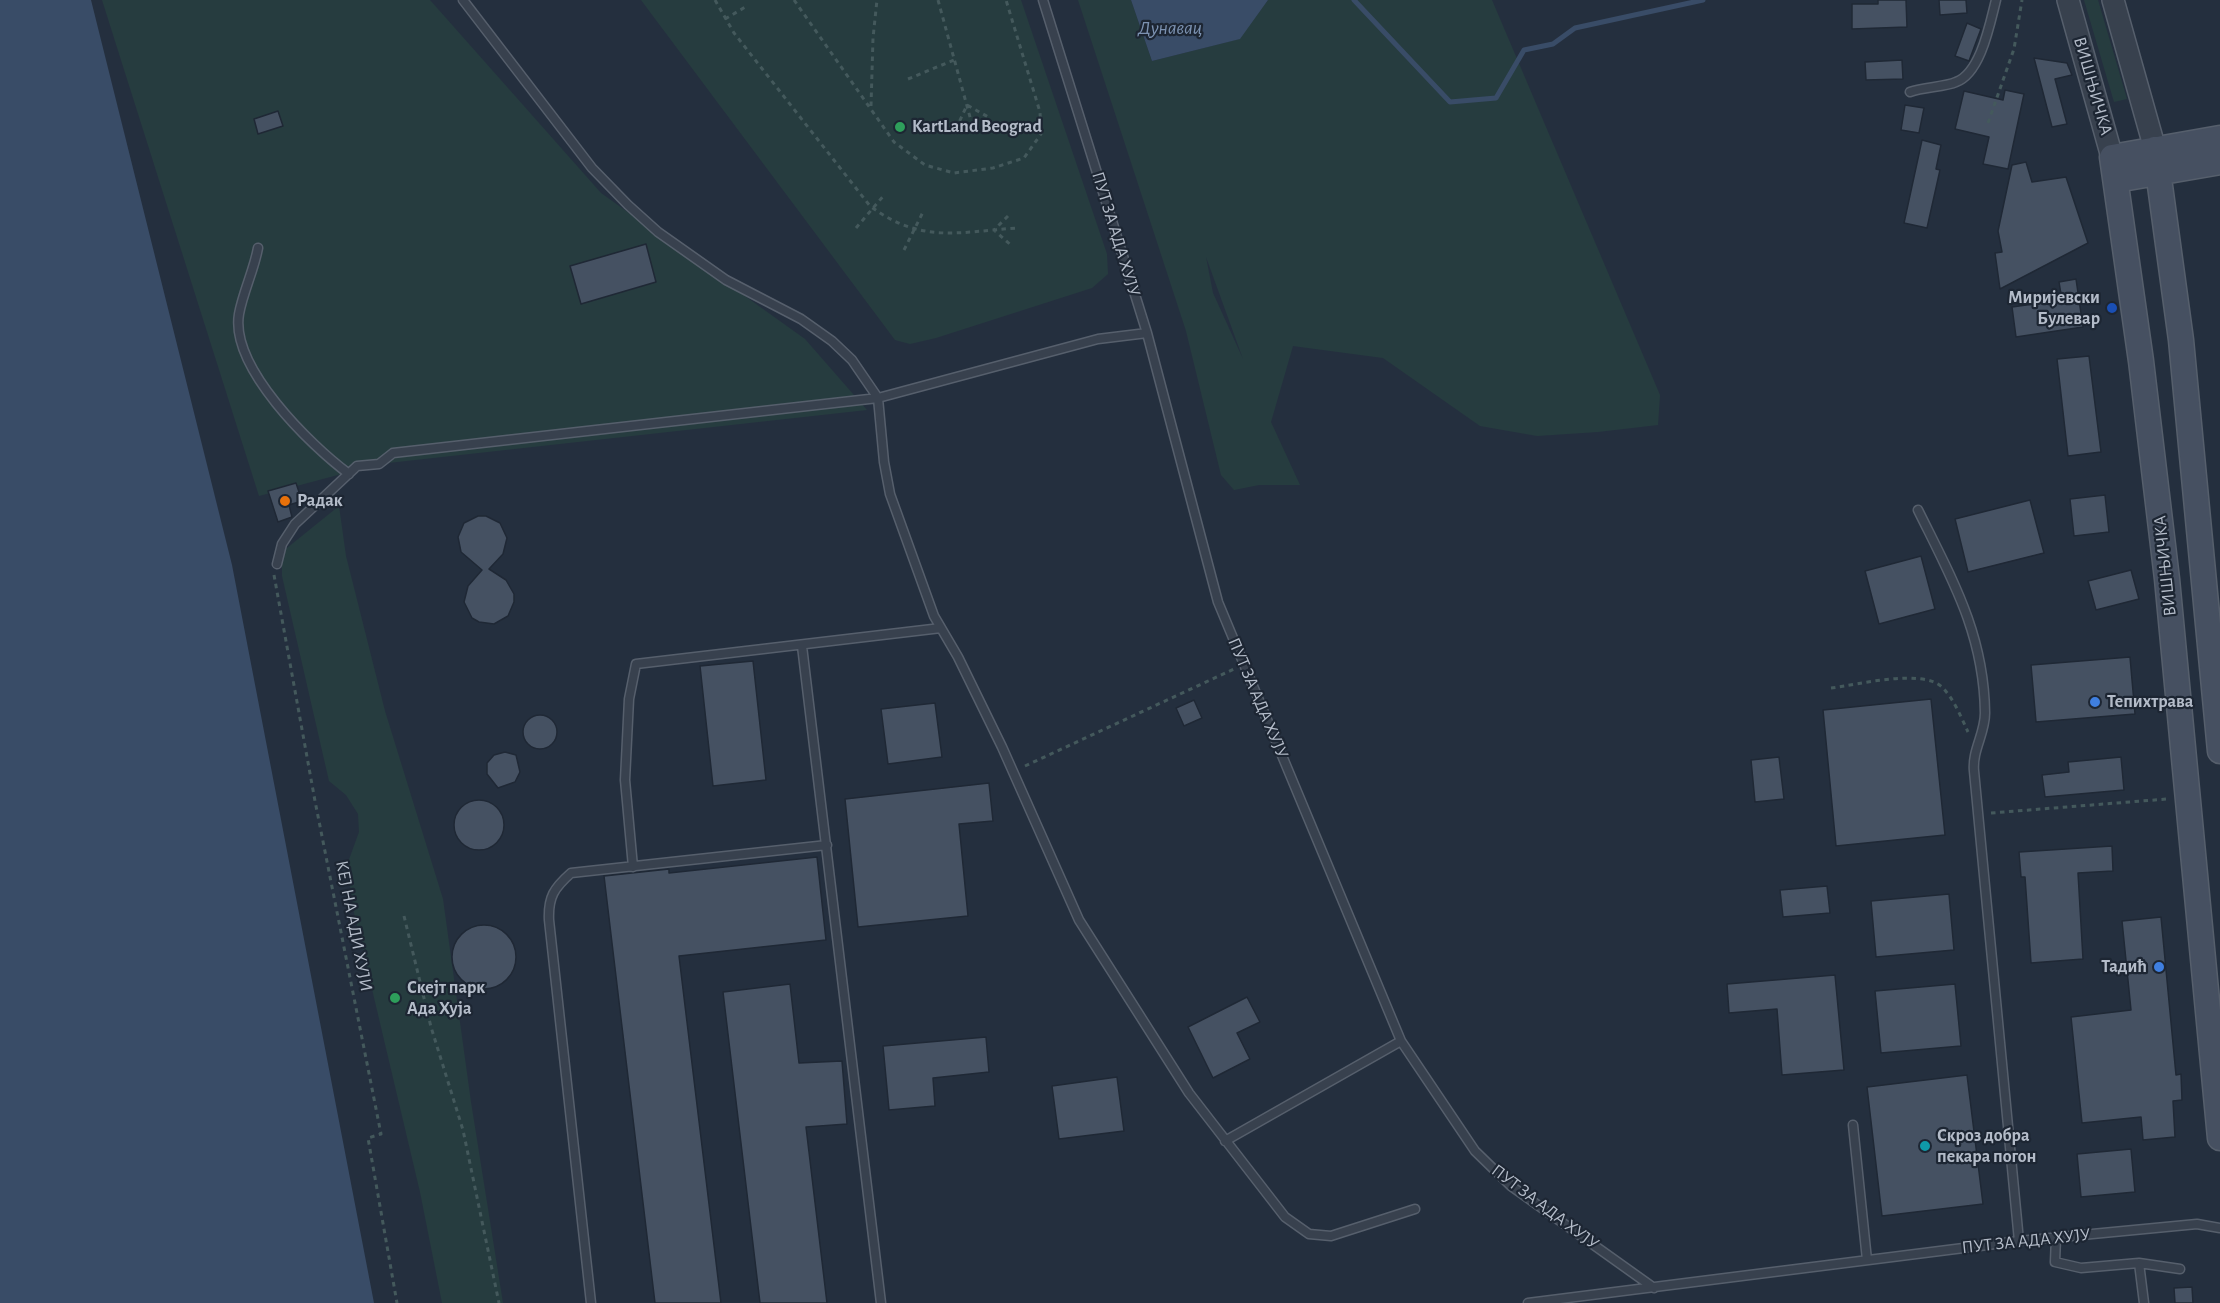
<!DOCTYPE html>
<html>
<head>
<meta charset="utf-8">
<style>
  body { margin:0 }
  canvas { display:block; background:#242f3e }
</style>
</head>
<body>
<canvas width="2220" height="1303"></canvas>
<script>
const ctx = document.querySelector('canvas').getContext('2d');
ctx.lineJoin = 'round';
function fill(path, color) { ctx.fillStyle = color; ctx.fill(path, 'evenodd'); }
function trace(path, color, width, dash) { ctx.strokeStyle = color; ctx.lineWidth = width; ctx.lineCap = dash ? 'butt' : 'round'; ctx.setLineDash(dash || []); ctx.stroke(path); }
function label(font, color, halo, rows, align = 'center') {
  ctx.font = font + ' "Alegreya Sans",sans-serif'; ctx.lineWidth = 4.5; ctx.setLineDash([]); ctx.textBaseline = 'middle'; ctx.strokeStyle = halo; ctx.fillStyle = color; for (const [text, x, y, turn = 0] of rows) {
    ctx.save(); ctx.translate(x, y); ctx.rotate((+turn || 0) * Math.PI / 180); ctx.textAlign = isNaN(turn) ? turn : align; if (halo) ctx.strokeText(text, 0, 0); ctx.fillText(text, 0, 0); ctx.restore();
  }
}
const green = new Path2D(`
  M 102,0 L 430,0 L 601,193 L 805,339 L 867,410 L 379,464 L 259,496 Z
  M 641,0 L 1021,0 L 1107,254 L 1108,274 L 1092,288 L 936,338 L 910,344 L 895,340 Z
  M 1078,0 L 1131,0 L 1152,61 L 1239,39 L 1268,0 L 1492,0 L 1660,395 L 1658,425 L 1598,432 L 1537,436 L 1480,426 L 1383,358 L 1293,346 L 1271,422 L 1300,485 L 1259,485 L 1234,490 L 1221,475 L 1186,331 ZM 1206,257 L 1243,359 L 1213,293 Z
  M 2084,0 L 2098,0 L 2127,99 L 2114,102 Z
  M 339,506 L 346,556 L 385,711 L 443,899 L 471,1102 L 503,1303 L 442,1303 L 420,1192 L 354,913 L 347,865 L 359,832 L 358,814 L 346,795 L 329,781 L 282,576 L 282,552 Z`);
const water = new Path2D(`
  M 0,0 L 91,0 L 232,565 L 374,1303 L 0,1303 Z
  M 1131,0 L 1268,0 L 1240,39 L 1152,61 Z`);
const stream = new Path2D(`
  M 1354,0 L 1450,102 L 1496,98 L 1524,50 L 1553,44 L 1575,28 L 1703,0`);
const building = new Path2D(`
  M 1878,0 L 1906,0 L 1907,27 L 1852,29 L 1852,4 L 1878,4 Z
  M 1939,0 L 1966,0 L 1967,13 L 1940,15 Z
  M 1967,23 L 1981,29 L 1969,61 L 1955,56 Z
  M 2034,58 L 2067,63 L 2072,75 L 2055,79 L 2067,124 L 2052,127 Z
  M 1902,60 L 1903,79 L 1866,80 L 1865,62 Z
  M 2005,90 L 2024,94 L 2008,169 L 1983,164 L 1989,137 L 1955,129 L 1964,91 L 2003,100 Z
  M 1905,105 L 1924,108 L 1919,133 L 1901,130 Z
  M 278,111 L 283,126 L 258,134 L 254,119 Z
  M 1922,140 L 1941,145 L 1936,169 L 1940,170 L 1927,228 L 1904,223 Z
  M 2026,162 L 2032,182 L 2066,177 L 2088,243 L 2000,289 L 1995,253 L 2002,252 L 1998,231 L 2012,165 Z
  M 646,244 L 656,282 L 581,304 L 570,266 Z
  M 2076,279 L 2083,327 L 2016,337 L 2012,307 L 2062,300 L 2059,282 Z
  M 2089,356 L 2101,452 L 2068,456 L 2057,359 Z
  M 296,483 L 302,501 L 289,505 L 292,517 L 278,522 L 268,491 Z
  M 2105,495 L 2109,532 L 2074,536 L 2070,499 Z
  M 2030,500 L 2044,553 L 1968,572 L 1955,519 Z
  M 478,516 L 486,516 L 500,523 L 507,538 L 503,554 L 489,569 L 506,580 L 514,594 L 514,602 L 508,616 L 494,624 L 479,622 L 472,618 L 464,602 L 468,586 L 482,570 L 461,552 L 458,537 L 464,523 Z
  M 1921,556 L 1935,609 L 1879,624 L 1865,571 Z
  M 2131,570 L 2139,599 L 2096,610 L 2088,581 Z
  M 2130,657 L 2135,714 L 2036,722 L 2031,665 Z
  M 753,661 L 766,780 L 713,786 L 700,666 Z
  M 1931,699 L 1945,835 L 1836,846 L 1823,710 Z
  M 1194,700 L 1202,718 L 1184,726 L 1176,708 Z
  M 935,703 L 942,757 L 888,764 L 881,709 Z
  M523 732a17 17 0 1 1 34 0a17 17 0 1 1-34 0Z
  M 505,752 L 516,755 L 520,772 L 515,782 L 498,788 L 487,774 L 487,763 L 494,755 Z
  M 1779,757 L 1784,799 L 1755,802 L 1751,760 Z
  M 2121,757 L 2124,790 L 2045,797 L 2042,775 L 2069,772 L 2068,762 Z
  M 989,783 L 993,821 L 959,824 L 968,916 L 858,927 L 845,799 Z
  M454 825a25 25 0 1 1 50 0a25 25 0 1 1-50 0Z
  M 2112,846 L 2113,871 L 2078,873 L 2083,959 L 2031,963 L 2025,877 L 2021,877 L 2019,852 Z
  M 817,857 L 826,940 L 679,956 L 721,1303 L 655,1303 L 604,876 L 669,869 L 669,873 Z
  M 1827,886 L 1830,913 L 1783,917 L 1780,890 Z
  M 1949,894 L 1954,950 L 1876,957 L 1871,901 Z
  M 2161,917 L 2176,1075 L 2181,1074 L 2182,1100 L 2173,1101 L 2175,1137 L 2143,1140 L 2141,1117 L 2082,1123 L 2071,1017 L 2131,1010 L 2122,921 Z
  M452 957a32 32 0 1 1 64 0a32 32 0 1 1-64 0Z
  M 1835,975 L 1844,1070 L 1782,1075 L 1777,1009 L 1729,1013 L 1727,984 Z
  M 790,984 L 799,1063 L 842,1061 L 847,1124 L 806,1127 L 827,1303 L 760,1303 L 723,992 Z
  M 1955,984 L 1961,1046 L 1881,1053 L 1875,991 Z
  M 1247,997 L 1260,1022 L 1237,1033 L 1250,1059 L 1213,1078 L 1188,1027 Z
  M 986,1037 L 989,1072 L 933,1078 L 935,1106 L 889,1110 L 883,1046 Z
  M 1967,1075 L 1983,1204 L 1882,1216 L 1867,1087 Z
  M 1117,1077 L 1124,1131 L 1059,1139 L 1052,1086 Z
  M 2131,1149 L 2135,1192 L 2081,1197 L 2077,1154 Z
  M 2192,1287 L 2193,1303 L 2175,1303 L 2174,1288 Z`);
const path = new Path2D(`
  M 715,0 L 734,33 L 870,206 C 921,244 958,232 1017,228
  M 794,0 L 894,142 L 925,165 L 954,173 L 993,168 L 1024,158 L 1041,134 L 1040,112 L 1006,0
  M 938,0 L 973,128
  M 725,19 L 747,6
  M 908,79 L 954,60
  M 871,106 L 873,38 L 877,0
  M 1988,123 L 2014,49 L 2022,0
  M 956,129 L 967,105 L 990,118
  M 1008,216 L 994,230 L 1012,246
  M 856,228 L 885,194
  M 904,250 L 923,212
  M 274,575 L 315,801 L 381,1134 L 368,1138 L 397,1303
  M 1831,688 C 1857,685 1921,668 1942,687 C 1954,699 1961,717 1968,732
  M 1025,766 L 1234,669
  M 1991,813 L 2167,799
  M 404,916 L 431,1027 L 463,1130 L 499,1303`);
const service = new Path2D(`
  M 463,0 L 592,168 L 628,205 L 658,232 L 726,280 L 801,319 L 832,341 L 852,360 L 878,398 L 884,462 L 890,494 L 934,616 L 958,657 L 1002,747 L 1079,920 L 1189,1093 L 1285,1217 L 1309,1234 L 1331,1236 L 1415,1209
  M 1043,0 L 1147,333 L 1218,602 L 1401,1041 L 1475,1151 L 1511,1186 L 1654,1288
  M 1910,92 C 1924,87 1945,87 1956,82 C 1981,73 1990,23 1996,0
  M 258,248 C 254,270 243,292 239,314 C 230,367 310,445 349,474
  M 1918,510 C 1952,579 1984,634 1985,713 C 1985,734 1972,750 1974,771 L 2019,1241
  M 277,564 L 282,544 L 295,524 L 357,466 L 379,464 L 393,453 L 878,398 L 1098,339 L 1147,333
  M 802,646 L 881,1303
  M 633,867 L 625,780 L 629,699 L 636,664 L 941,628
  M 1853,1125 L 1867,1260
  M 1225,1141 L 1401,1041
  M 2056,1237 L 2055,1262 L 2081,1268 L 2139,1263 L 2144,1303
  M 2139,1263 L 2180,1269
  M 591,1303 L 549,920 C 548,897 554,888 571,873 L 827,845
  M 1528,1303 L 2019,1241 L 2197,1224 L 2220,1228`);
const tertiary = new Path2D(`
  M 2068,0 L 2112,157
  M 2113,0 L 2155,149`);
const secondary = new Path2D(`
  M 2220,138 L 2112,157 L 2141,361 L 2167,579 L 2220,1138
  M 2155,149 L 2181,340 L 2220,751
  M 2116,180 L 2220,162`);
const markers = [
  [900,127,6,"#2e9e5b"],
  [2112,308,6,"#1a4fb4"],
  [285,501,6,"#e8710a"],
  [2095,702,6,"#3f7fe0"],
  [2159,967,6,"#3f7fe0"],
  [395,998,6,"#2e9e5b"],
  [1925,1146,6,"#0f9aa8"]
];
const streetNames = [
  ["ВИШЊИЧКА",2093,86,74],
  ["ПУТ ЗА АДА ХУЈУ",1116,234,73],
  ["ВИШЊИЧКА",2165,566,-96],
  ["ПУТ ЗА АДА ХУЈУ",1258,698,67],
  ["КЕЈ НА АДИ ХУЈИ",354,926,79],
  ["ПУТ ЗА АДА ХУЈУ",1545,1207,37],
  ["ПУТ ЗА АДА ХУЈУ",2026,1241,-6]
];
const poiNames = [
  ["KartLand Beograd",912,127],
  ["Миријевски",2100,298,"right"],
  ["Булевар",2100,319,"right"],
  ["Радак",297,501],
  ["Тепихтрава",2107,702],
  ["Тадић",2147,967,"right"],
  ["Скејт парк",407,988],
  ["Ада Хуја",407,1009],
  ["Скроз добра",1937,1136],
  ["пекара погон",1937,1157]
];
const waterNames = [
  ["Дунавац",1170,28]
];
fill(green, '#263c3f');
fill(water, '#394c67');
trace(stream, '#394c67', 5);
fill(building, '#455162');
trace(building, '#1f2835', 1.5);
trace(service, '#565f6c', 11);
trace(tertiary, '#565f6c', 24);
trace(secondary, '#565f6c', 27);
trace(path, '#44595c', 3, [4.5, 4.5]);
trace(service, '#38414e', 8);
trace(tertiary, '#38414e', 21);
trace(secondary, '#465061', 24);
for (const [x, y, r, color] of markers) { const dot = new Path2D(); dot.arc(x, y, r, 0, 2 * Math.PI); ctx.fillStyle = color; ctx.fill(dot); trace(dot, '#1d2633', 2); }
label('18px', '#b4bcc9', '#1d2633', streetNames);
label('bold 18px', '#b4bcc9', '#1d2633', poiNames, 'left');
label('italic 20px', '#7c92b1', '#1d2633', waterNames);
</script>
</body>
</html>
